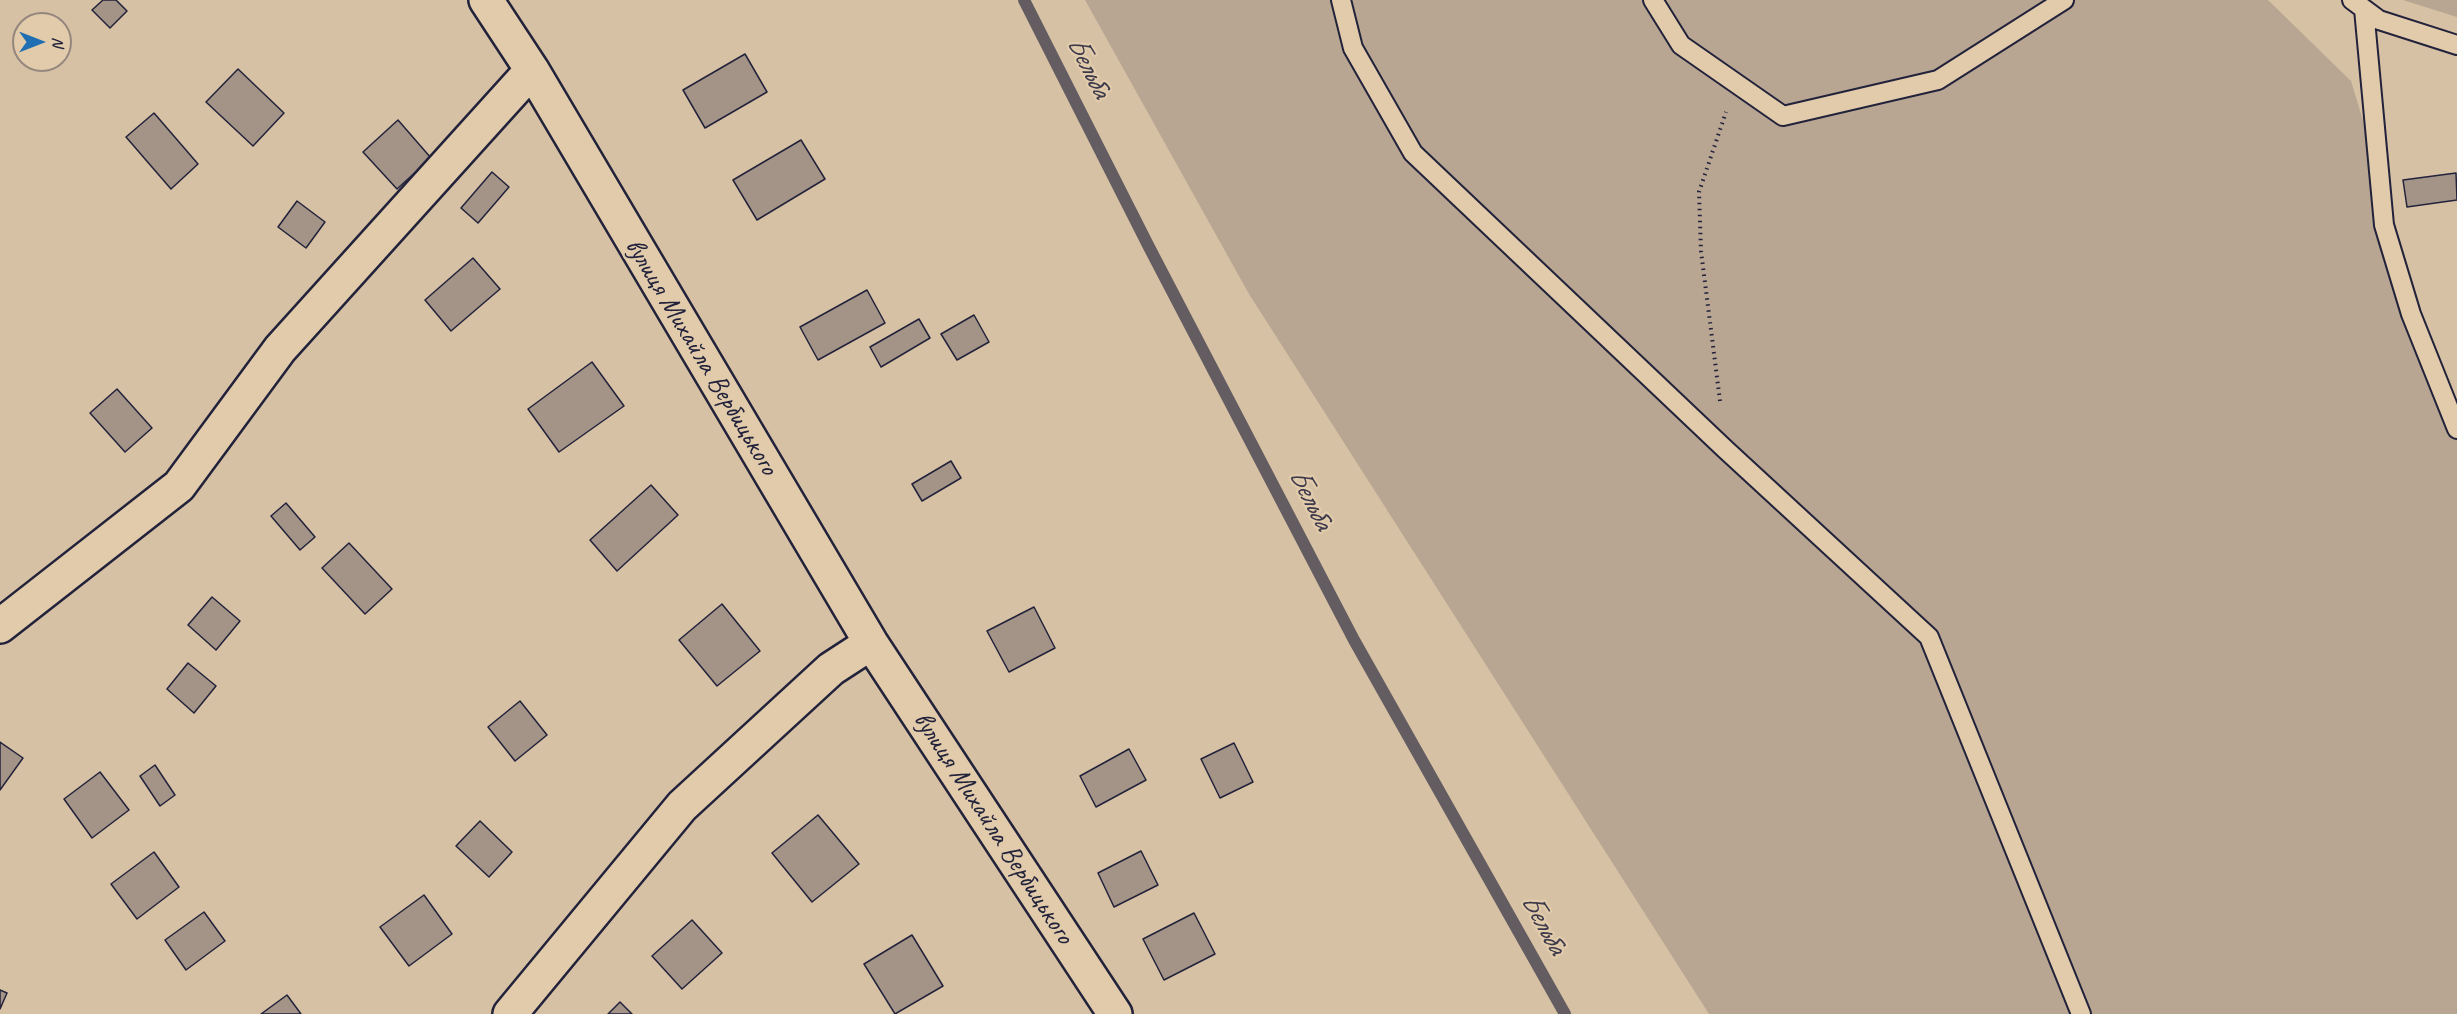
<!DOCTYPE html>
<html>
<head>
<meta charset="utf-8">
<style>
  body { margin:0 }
  #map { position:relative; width:2457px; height:1014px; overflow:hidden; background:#d6c1a4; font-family:Caveat,sans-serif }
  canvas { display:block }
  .north { position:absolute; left:12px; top:12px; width:60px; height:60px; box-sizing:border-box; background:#e1cbab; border:2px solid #95877e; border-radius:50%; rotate:90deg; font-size:16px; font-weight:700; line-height:24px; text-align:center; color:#22223b }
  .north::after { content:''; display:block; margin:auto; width:21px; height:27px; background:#1f6fb2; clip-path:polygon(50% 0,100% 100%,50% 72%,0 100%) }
</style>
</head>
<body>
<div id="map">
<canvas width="2457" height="1014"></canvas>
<div class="north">N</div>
</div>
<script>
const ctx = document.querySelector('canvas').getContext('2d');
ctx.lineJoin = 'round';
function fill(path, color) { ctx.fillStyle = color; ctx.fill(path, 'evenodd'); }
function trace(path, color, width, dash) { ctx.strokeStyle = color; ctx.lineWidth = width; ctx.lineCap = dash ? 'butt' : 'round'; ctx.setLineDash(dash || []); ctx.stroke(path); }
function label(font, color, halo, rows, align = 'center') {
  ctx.font = font + ' Caveat,sans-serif'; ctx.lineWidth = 4.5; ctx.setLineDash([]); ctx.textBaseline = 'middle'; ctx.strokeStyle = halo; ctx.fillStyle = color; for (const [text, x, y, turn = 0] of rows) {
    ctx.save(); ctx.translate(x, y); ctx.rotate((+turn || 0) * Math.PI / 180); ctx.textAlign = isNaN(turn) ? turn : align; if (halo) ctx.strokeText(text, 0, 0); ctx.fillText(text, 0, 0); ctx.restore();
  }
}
const green = new Path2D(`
  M 1085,0 L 2268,0 L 2351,81 L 2457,428 L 2457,1014 L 1709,1014 L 1249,294 Z
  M 2403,0 L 2457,0 L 2457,17 Z`);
const stream = new Path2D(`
  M 1024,0 L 1149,247 L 1354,640 L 1565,1014`);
const building = new Path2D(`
  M 103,0 L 116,0 L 127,11 L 110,28 L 92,10 Z
  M 745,54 L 767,92 L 705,128 L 683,90 Z
  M 238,69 L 284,113 L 253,146 L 206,102 Z
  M 154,113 L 198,164 L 171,189 L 126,137 Z
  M 398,120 L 431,158 L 397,189 L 363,152 Z
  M 801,140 L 825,179 L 757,220 L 733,180 Z
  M 492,172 L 509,187 L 478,223 L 461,208 Z
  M 2456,173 L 2457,200 L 2407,207 L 2403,180 Z
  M 297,201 L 325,222 L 306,248 L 278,227 Z
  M 473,258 L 500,289 L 451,331 L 425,300 Z
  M 867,290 L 885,323 L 818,360 L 800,327 Z
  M 974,315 L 989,342 L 957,360 L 941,334 Z
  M 919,319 L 930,338 L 881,367 L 870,347 Z
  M 592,362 L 624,406 L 559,452 L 528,409 Z
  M 117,389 L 152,428 L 125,452 L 90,413 Z
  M 951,461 L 961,478 L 922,501 L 912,484 Z
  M 651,485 L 678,515 L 617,571 L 590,540 Z
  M 286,503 L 315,537 L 300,550 L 271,516 Z
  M 349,543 L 392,589 L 365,614 L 322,568 Z
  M 212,597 L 240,621 L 216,650 L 188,625 Z
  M 722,604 L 760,651 L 717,686 L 679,640 Z
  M 1034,607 L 1055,648 L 1009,672 L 987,631 Z
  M 188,663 L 216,686 L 194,713 L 167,689 Z
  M 520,701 L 547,735 L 515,761 L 488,727 Z
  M 0,742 L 23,758 L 0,790 Z
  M 1234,743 L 1253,782 L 1220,798 L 1201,759 Z
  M 1129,749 L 1146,780 L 1096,807 L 1080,776 Z
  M 155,765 L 175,795 L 160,806 L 140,776 Z
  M 100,772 L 129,810 L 92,838 L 64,799 Z
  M 818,815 L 859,864 L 812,902 L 772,853 Z
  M 480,821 L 512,852 L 489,877 L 456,846 Z
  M 1141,851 L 1158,885 L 1114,907 L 1098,873 Z
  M 154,852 L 179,887 L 137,919 L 111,884 Z
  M 424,895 L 452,934 L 409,966 L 380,927 Z
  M 204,912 L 225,941 L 186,970 L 165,940 Z
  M 1194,913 L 1215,954 L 1164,980 L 1143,939 Z
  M 692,920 L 722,953 L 682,989 L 652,956 Z
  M 912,935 L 943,986 L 895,1014 L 864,964 Z
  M 0,990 L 7,993 L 0,1009 Z
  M 287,995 L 301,1014 L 261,1014 Z
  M 620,1002 L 632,1014 L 608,1014 Z`);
const path = new Path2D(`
  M 1720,401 L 1701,251 L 1699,192 L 1726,112`);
const service = new Path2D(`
  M 1341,0 L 1353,48 L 1413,153 L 1725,449 L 1929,637 L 2081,1014
  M 1653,0 L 1681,45 L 1783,116 L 1938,80 L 2064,0
  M 2352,0 L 2379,20 L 2457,45
  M 2364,9 L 2384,225 L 2411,314 L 2457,429`);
const minor = new Path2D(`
  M 486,0 L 532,70 L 871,643 L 1115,1014
  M 0,626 L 179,486 L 280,349 L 532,70
  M 510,1014 L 682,806 L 831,669 L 871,643`);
const streetNames = [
  ["вулиця Михайла Вербицького",701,357,59],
  ["вулиця Михайла Вербицького",993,828,57]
];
const waterNames = [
  ["Бельба",1088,67,63],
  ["Бельба",1310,499,63],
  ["Бельба",1543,924,61]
];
fill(green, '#b8a693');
trace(stream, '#635c61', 12);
fill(building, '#a49487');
trace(building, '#22223b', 1.5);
trace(service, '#22223b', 22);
trace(minor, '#22223b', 38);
trace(path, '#22223b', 4, [1.5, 4.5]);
trace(service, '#e1cbab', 18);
trace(minor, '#e1cbab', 33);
label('28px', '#22223b', '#e1cbab', streetNames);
label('italic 30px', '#3d3a4b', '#e1cbab', waterNames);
</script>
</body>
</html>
